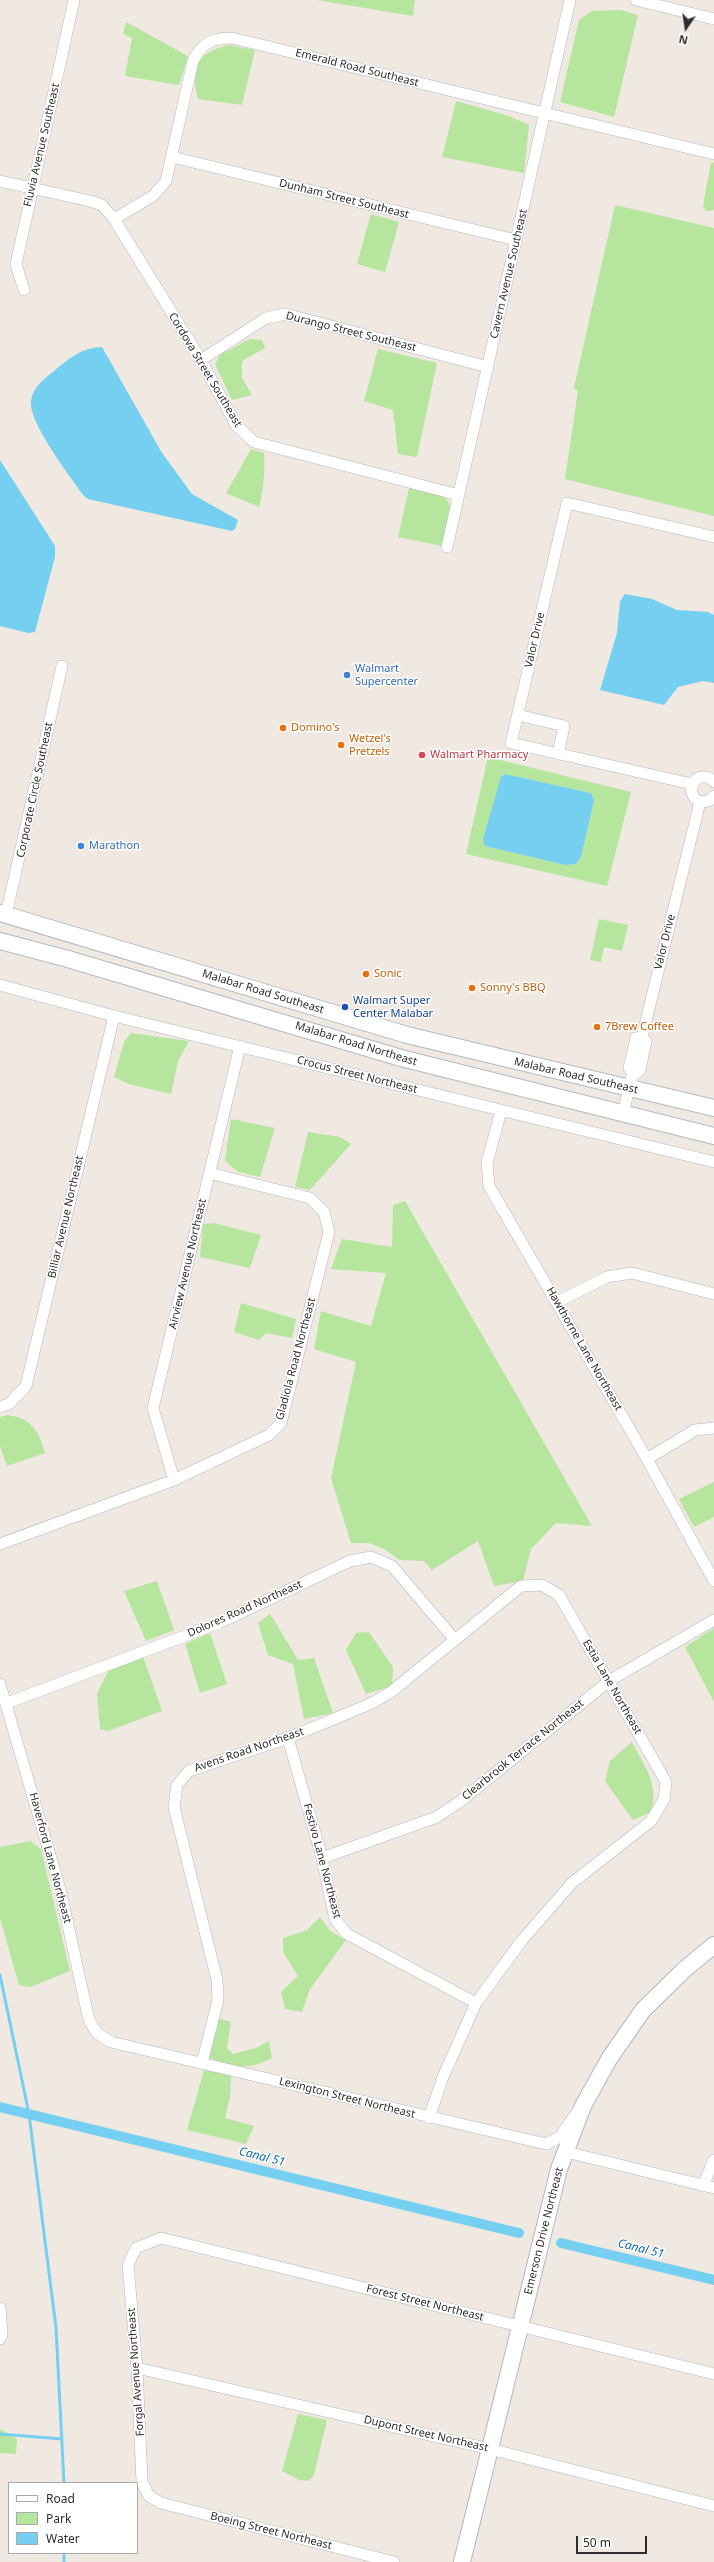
<!DOCTYPE html>
<html>
<head>
<meta charset="utf-8">
<style>
  body { margin:0 }
  #map { position:relative; width:714px; height:2562px; overflow:hidden; background:#efe9e1; font-family:"Noto Sans",sans-serif }
  canvas { display:block }
  .legend { position:absolute; left:8px; top:2482px; width:130px; height:72px; box-sizing:border-box; background:#fff; border:1px solid #ababab; margin:0; padding:5px 7px; list-style:none; font-size:12px; color:#2e2e2e }
  .legend li { display:flex; align-items:center; gap:8px; height:20px }
  .legend b { width:20px; border:1px solid #ababab }
  .north { position:absolute; left:666px; top:8px; width:40px; height:40px; -webkit-text-stroke:3px #fff; paint-order:stroke; rotate:193deg; font-size:11px; font-weight:700; line-height:16px; text-align:center; color:#2e2e2e }
  .north::after { content:''; display:block; margin:auto; width:14px; height:18px; background:#2e2e2e; clip-path:polygon(50% 0,100% 100%,50% 72%,0 100%) }
  .scale { position:absolute; left:576px; top:2536px; width:71px; height:18px; box-sizing:border-box; border:2px solid #2e2e2e; border-top:0; padding-left:5px; font-size:12px; line-height:14px; white-space:nowrap; color:#2e2e2e; -webkit-text-stroke:3px #fff; paint-order:stroke }
</style>
</head>
<body>
<div id="map">
<canvas width="714" height="2562"></canvas>
<ul class="legend">
<li><b style="height:5px;background:#fff"></b>Road</li>
<li><b style="height:11px;background:#b6e59e"></b>Park</li>
<li><b style="height:11px;background:#75cff0"></b>Water</li>
</ul>
<div class="north">N</div>
<div class="scale">50 m</div>
</div>
<script>
const ctx = document.querySelector('canvas').getContext('2d');
ctx.lineJoin = 'round';
function fill(path, color) { ctx.fillStyle = color; ctx.fill(path, 'evenodd'); }
function trace(path, color, width, dash) { ctx.strokeStyle = color; ctx.lineWidth = width; ctx.lineCap = dash ? 'butt' : 'round'; ctx.setLineDash(dash || []); ctx.stroke(path); }
function label(font, color, halo, rows, align = 'center') {
  ctx.font = font + ' "Noto Sans",sans-serif'; ctx.lineWidth = 3; ctx.setLineDash([]); ctx.textBaseline = 'middle'; ctx.strokeStyle = halo; ctx.fillStyle = color; for (const [text, x, y, turn = 0] of rows) {
    ctx.save(); ctx.translate(x, y); ctx.rotate((+turn || 0) * Math.PI / 180); ctx.textAlign = isNaN(turn) ? turn : align; if (halo) ctx.strokeText(text, 0, 0); ctx.fillText(text, 0, 0); ctx.restore();
  }
}
const green = new Path2D(`
  M 317,0 L 415,0 L 413,16 Z
  M 620,10 L 638,15 L 614,117 L 560,102 L 579,20 L 592,11 Z
  M 126,22 L 188,56 L 179,85 L 125,76 L 132,38 L 123,34 Z
  M 229,45 L 255,50 L 242,105 L 198,99 C 189,67 198,52 229,45 Z
  M 456,101 L 509,116 L 529,125 L 524,173 L 442,157 Z
  M 711,162 L 714,163 L 714,210 L 706,211 L 703,206 Z
  M 615,205 L 714,228 L 714,516 L 565,479 L 578,391 L 574,388 Z
  M 371,214 L 399,222 L 385,272 L 357,264 Z
  M 250,339 L 262,340 L 265,348 L 242,361 L 242,378 L 252,395 L 232,400 L 215,364 L 220,355 Z
  M 378,349 L 437,363 L 417,457 L 398,454 L 393,410 L 364,401 Z
  M 251,449 L 264,453 C 265,472 264,488 259,507 L 226,493 Z
  M 409,488 L 431,492 L 447,499 L 451,510 L 442,546 L 398,537 Z
  M 488,757 L 631,792 L 607,886 L 466,854 ZM 505,774 L 591,793 L 594,801 L 581,857 L 576,864 L 565,865 L 485,846 L 501,777 Z
  M 599,919 L 628,925 L 622,951 L 604,947 L 601,962 L 590,960 Z
  M 131,1033 L 189,1041 L 178,1061 L 171,1094 L 129,1084 L 114,1077 L 124,1042 Z
  M 231,1119 L 275,1128 L 260,1177 L 238,1172 L 225,1161 Z
  M 308,1132 L 340,1137 L 351,1144 L 310,1190 L 295,1187 Z
  M 405,1201 L 592,1526 L 556,1523 L 531,1549 L 523,1581 L 494,1586 L 478,1541 L 432,1570 L 424,1561 L 400,1560 L 384,1549 L 369,1543 L 351,1543 L 331,1478 L 356,1362 L 314,1349 L 321,1311 L 371,1326 L 386,1273 L 331,1269 L 342,1239 L 392,1247 L 393,1205 Z
  M 214,1223 L 261,1235 L 250,1268 L 200,1257 L 203,1224 Z
  M 241,1303 L 296,1319 L 292,1338 L 266,1333 L 259,1340 L 234,1332 Z
  M 8,1415 C 31,1418 39,1431 45,1453 L 7,1466 L 0,1446 L 0,1417 Z
  M 714,1482 L 714,1517 L 694,1527 L 679,1499 Z
  M 157,1581 L 174,1630 L 146,1641 L 124,1591 Z
  M 270,1614 L 298,1660 L 314,1658 L 333,1713 L 304,1719 L 293,1664 L 268,1655 L 258,1623 Z
  M 714,1628 L 714,1702 L 685,1647 Z
  M 369,1632 L 393,1667 L 392,1686 L 366,1694 L 346,1650 L 356,1633 Z
  M 210,1633 L 227,1684 L 200,1693 L 185,1644 Z
  M 143,1656 L 162,1711 L 108,1731 L 100,1729 L 97,1694 L 109,1669 Z
  M 632,1742 C 645,1767 659,1783 651,1812 L 633,1820 L 605,1781 L 610,1761 Z
  M 30,1841 L 41,1849 L 70,1971 L 30,1987 L 19,1985 L 0,1918 L 0,1847 Z
  M 320,1917 L 330,1931 L 346,1940 L 310,1989 L 302,2012 L 285,2009 L 281,1992 L 298,1976 L 283,1952 L 283,1938 L 307,1930 Z
  M 217,2018 L 231,2022 L 227,2048 L 233,2054 L 256,2048 L 269,2041 L 272,2058 C 247,2071 233,2067 207,2057 Z
  M 204,2070 L 231,2074 L 230,2097 L 225,2118 L 254,2126 L 246,2144 L 187,2130 Z
  M 298,2414 L 327,2420 L 314,2475 L 309,2481 L 299,2480 L 282,2471 Z
  M 0,2429 L 17,2439 L 16,2454 L 0,2453 Z`);
const water = new Path2D(`
  M 102,347 L 162,453 L 192,494 L 238,520 L 235,529 L 232,531 L 88,499 L 83,495 C 70,476 28,422 31,401 C 33,387 44,379 54,371 C 70,358 81,348 102,347 Z
  M 0,460 L 55,546 L 55,557 L 35,632 L 28,633 L 0,626 Z
  M 625,594 L 652,599 L 677,610 L 708,612 L 714,615 L 714,683 L 703,681 L 678,687 L 664,705 L 600,690 L 617,633 L 620,601 Z
  M 505,774 L 591,793 L 594,801 L 581,857 L 576,864 L 565,865 L 485,846 L 483,839 L 501,777 Z`);
const stream = new Path2D(`
  M 0,1975 L 29,2114 L 56,2328 L 64,2483
  M 0,2434 L 62,2439
  M 64,2562 L 64,2553`);
const canal = new Path2D(`
  M 0,2107 L 519,2233
  M 561,2243 L 714,2280`);
const street = new Path2D(`
  M 636,0 L 714,19
  M 172,157 L 516,240
  M 0,181 L 90,201 L 102,205 L 114,219 L 201,360 L 236,425 L 254,442 L 459,495
  M 114,219 L 153,196 L 166,181 L 193,61 C 203,42 212,38 232,38 L 714,154
  M 24,290 L 16,264 L 74,0
  M 201,360 L 266,318 L 285,314 L 488,367
  M 447,547 L 570,0
  M 518,715 L 564,726 L 558,754
  M 714,782 C 700,766 680,791 700,802 L 709,801 L 714,796
  M 692,784 L 511,743 L 567,503 L 714,537
  M 6,915 L 62,666
  M 0,985 L 114,1016 L 714,1162
  M 642,1037 L 700,802
  M 633,1073 L 629,1068 L 636,1038 L 642,1037
  M 501,1111 L 487,1163 L 489,1186 L 647,1459 L 714,1581
  M 623,1114 L 632,1076 L 640,1070 L 646,1041 L 642,1037
  M 557,1302 L 607,1277 L 632,1273 L 714,1294
  M 0,1407 L 9,1404 L 26,1386 L 114,1016
  M 647,1459 L 695,1430 L 714,1428
  M 174,1480 L 153,1408 L 240,1046
  M 0,1544 L 174,1480 L 269,1435 L 281,1423 L 329,1232 L 324,1212 L 310,1198 L 209,1173
  M 0,1684 L 60,1889 L 89,2020 L 97,2033 L 111,2042 L 546,2144 L 560,2137 L 578,2111
  M 7,1703 L 219,1623 L 350,1561 L 371,1557 L 392,1566 L 455,1640
  M 288,1738 L 322,1858 L 335,1919 L 347,1934 L 476,2003
  M 322,1858 L 437,1817 L 462,1800 L 609,1681 L 714,1620
  M 202,2063 L 218,2000 L 217,1980 L 174,1807 L 177,1785 L 189,1771 L 288,1738 L 370,1704 L 391,1692 L 521,1586 L 542,1585 L 559,1595 L 666,1782 L 664,1799 L 651,1821 L 572,1883 L 523,1939 L 476,2003 L 443,2077 L 429,2118
  M 566,2152 L 714,2188
  M 703,2186 L 714,2160
  M 0,2308 L 2,2334 L 0,2339
  M 137,2368 L 490,2449 L 714,2506
  M 394,2562 L 161,2503 L 149,2496 L 142,2482 L 137,2368 L 128,2265 L 136,2248 L 161,2238 L 714,2374`);
const secondary = new Path2D(`
  M 0,913 L 407,1035 L 714,1108
  M 0,941 L 68,959 L 401,1058 L 714,1136
  M 462,2562 L 559,2169 L 583,2106 L 609,2059 L 643,2010 L 685,1969 L 714,1945`);
const markers = [
  [347,675,4,"#3f7fe0"],
  [283,728,4,"#e8710a"],
  [341,745,4,"#e8710a"],
  [422,755,4,"#e0444e"],
  [81,846,4,"#3f7fe0"],
  [366,974,4,"#e8710a"],
  [472,988,4,"#e8710a"],
  [345,1007,4,"#1a4fb4"],
  [597,1027,4,"#e8710a"]
];
const streetNames = [
  ["Emerald Road Southeast",357,68,14],
  ["Fluvia Avenue Southeast",42,145,-77],
  ["Dunham Street Southeast",344,199,14],
  ["Cavern Avenue Southeast",509,274,-77],
  ["Durango Street Southeast",351,332,14],
  ["Cordova Street Southeast",205,370,59],
  ["Valor Drive",535,640,-77],
  ["Corporate Circle Southeast",35,790,-78],
  ["Valor Drive",665,942,-76],
  ["Malabar Road Southeast",263,992,17],
  ["Malabar Road Northeast",356,1044,17],
  ["Crocus Street Northeast",357,1075,14],
  ["Malabar Road Southeast",576,1076,13],
  ["Billiar Avenue Northeast",66,1217,-77],
  ["Airview Avenue Northeast",188,1264,-77],
  ["Hawthorne Lane Northeast",584,1349,60],
  ["Gladiola Road Northeast",296,1359,-75],
  ["Dolores Road Northeast",245,1609,-24],
  ["Estia Lane Northeast",612,1687,60],
  ["Avens Road Northeast",249,1750,-19],
  ["Clearbrook Terrace Northeast",523,1750,-39],
  ["Haverford Lane Northeast",50,1858,75],
  ["Festivo Lane Northeast",322,1861,75],
  ["Lexington Street Northeast",347,2098,14],
  ["Emerson Drive Northeast",544,2231,-76],
  ["Forest Street Northeast",425,2303,14],
  ["Forgal Avenue Northeast",136,2372,-94],
  ["Dupont Street Northeast",426,2434,13],
  ["Boeing Street Northeast",271,2531,14]
];
const shopNames = [
  ["Walmart",355,669],
  ["Supercenter",355,682],
  ["Marathon",89,846]
];
const foodNames = [
  ["Domino's",291,728],
  ["Wetzel's",349,739],
  ["Pretzels",349,752],
  ["Sonic",374,974],
  ["Sonny's BBQ",480,988],
  ["7Brew Coffee",605,1027]
];
const healthNames = [
  ["Walmart Pharmacy",430,755]
];
const transitNames = [
  ["Walmart Super",353,1001],
  ["Center Malabar",353,1014]
];
const waterNames = [
  ["Canal 51",262,2157,14],
  ["Canal 51",641,2249,14]
];
fill(green, '#b6e59e');
fill(water, '#75cff0');
trace(stream, '#75cff0', 3);
trace(canal, '#75cff0', 10);
trace(street, '#b4b7c1', 12);
trace(secondary, '#b4b7c1', 18);
trace(street, '#fff', 11);
trace(secondary, '#fff', 16);
for (const [x, y, r, color] of markers) { const dot = new Path2D(); dot.arc(x, y, r, 0, 2 * Math.PI); ctx.fillStyle = color; ctx.fill(dot); trace(dot, '#fff', 1.5); }
label('11px', '#2e2e2e', '#fff', streetNames);
label('11px', '#366cbe', '#fff', shopNames, 'left');
label('11px', '#c56008', '#fff', foodNames, 'left');
label('11px', '#be3a42', '#fff', healthNames, 'left');
label('11px', '#164399', '#fff', transitNames, 'left');
label('italic 12px', '#0d6fa3', '#fff', waterNames);
</script>
</body>
</html>
